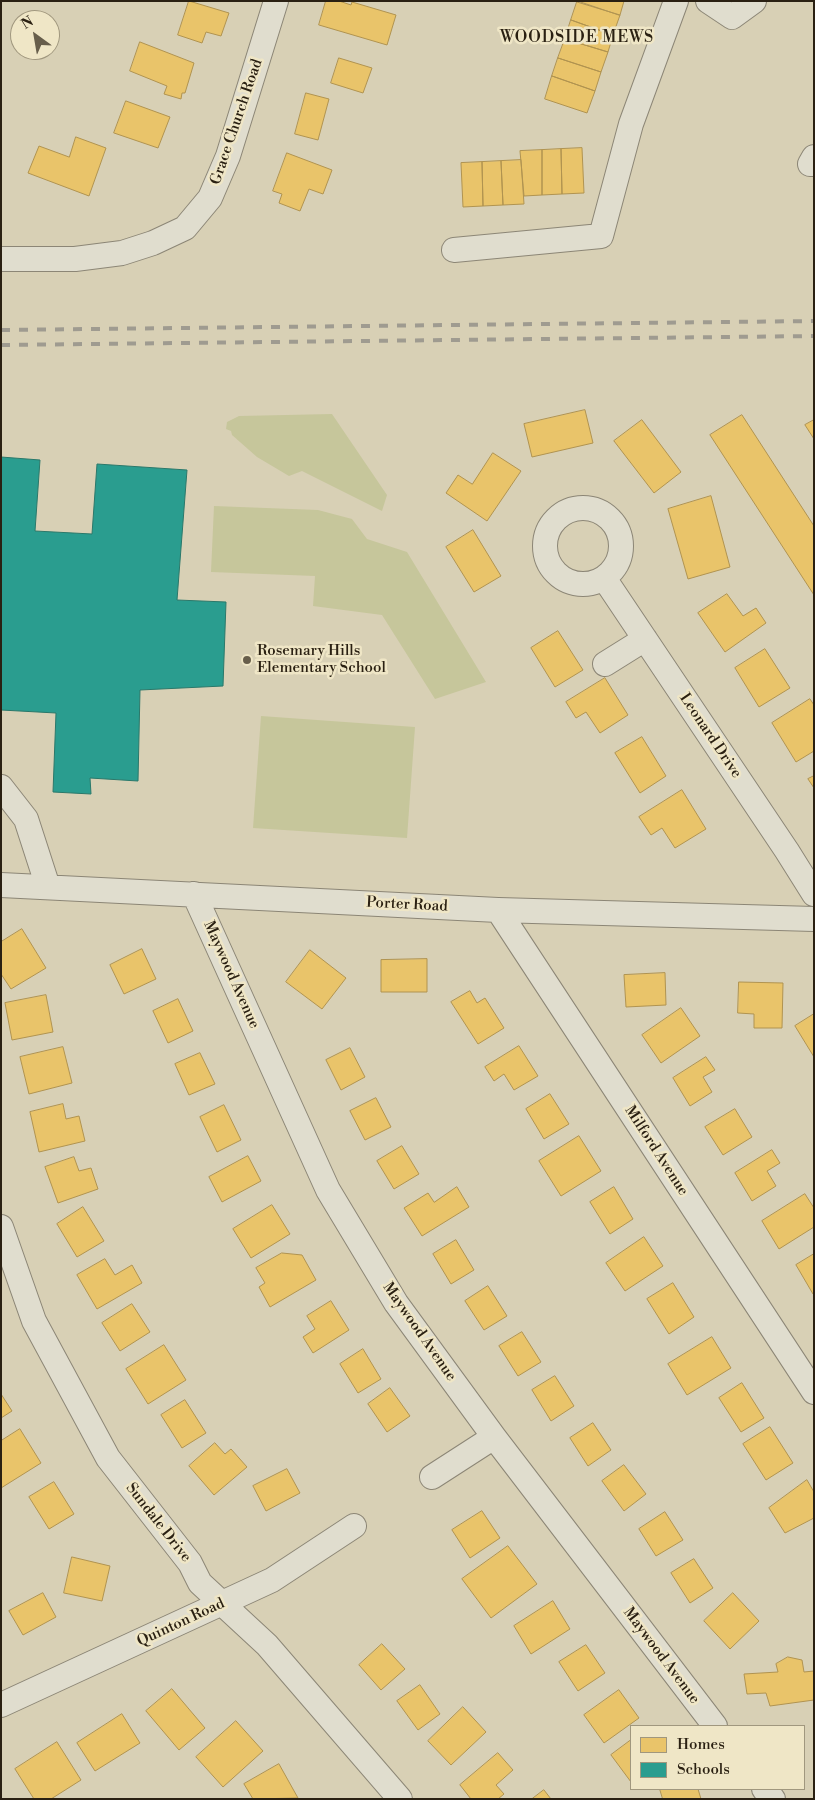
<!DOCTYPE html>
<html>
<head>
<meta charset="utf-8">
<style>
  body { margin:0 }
  #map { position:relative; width:815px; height:1800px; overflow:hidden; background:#d8d0b5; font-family:"Libre Bodoni",serif }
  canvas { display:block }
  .frame { position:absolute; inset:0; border:2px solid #2a2012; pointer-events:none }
  .legend { position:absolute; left:630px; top:1725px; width:175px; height:65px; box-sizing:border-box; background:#efe6c6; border:1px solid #a0977e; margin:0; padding:6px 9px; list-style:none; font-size:15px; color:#2a2012 }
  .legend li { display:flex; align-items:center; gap:10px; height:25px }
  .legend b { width:25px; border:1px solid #a0977e }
  .north { position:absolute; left:10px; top:10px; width:50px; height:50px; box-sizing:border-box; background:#efe6c6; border:1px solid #a0977e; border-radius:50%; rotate:328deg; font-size:14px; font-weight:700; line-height:20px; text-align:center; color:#2a2012 }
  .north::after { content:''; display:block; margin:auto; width:18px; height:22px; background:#675e4b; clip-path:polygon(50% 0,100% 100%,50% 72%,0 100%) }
</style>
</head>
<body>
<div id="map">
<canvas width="815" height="1800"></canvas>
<div class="frame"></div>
<ul class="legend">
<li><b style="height:14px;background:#e9c46a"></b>Homes</li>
<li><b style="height:14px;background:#2a9d8f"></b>Schools</li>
</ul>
<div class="north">N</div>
</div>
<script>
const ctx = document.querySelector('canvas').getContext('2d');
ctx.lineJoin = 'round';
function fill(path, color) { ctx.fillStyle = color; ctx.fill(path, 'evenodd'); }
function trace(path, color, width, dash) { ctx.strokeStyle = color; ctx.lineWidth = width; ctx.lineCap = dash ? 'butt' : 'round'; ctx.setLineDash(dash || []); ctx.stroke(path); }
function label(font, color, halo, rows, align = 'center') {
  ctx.font = font + ' "Libre Bodoni",serif'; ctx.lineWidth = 5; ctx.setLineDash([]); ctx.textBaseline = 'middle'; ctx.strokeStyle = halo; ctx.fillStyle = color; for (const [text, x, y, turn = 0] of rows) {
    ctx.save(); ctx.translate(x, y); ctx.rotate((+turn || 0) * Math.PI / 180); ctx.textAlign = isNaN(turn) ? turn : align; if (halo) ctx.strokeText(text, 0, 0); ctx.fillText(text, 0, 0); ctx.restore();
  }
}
const green = new Path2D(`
  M 332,414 L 387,495 L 382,511 L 302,471 L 289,476 L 257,457 L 232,435 L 231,431 L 226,429 L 227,422 L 239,416 Z
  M 214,506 L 318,510 L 352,519 L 367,539 L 407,552 L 486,682 L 435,699 L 382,615 L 313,606 L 315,576 L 211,572 Z
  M 261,716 L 415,727 L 407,838 L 253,828 Z`);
const homes = new Path2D(`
  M 189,1 L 229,13 L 221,36 L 206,32 L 202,43 L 178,35 Z
  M 326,1 L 339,1 L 351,5 L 352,2 L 396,15 L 387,45 L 319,25 Z
  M 578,1 L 624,1 L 620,15 Z
  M 577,2 L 620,15 L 613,35 L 571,20 Z
  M 571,20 L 613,35 L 608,52 L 565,39 Z
  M 565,39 L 608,52 L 601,72 L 558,58 Z
  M 140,42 L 194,63 L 185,93 L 182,93 L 181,99 L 164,94 L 167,86 L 130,71 Z
  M 339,58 L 372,68 L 363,93 L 331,83 Z
  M 558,58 L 601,72 L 595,91 L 552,76 Z
  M 552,76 L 595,91 L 587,113 L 545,99 Z
  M 306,93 L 329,99 L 318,140 L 295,134 Z
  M 126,101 L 170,117 L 158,148 L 114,133 Z
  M 76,137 L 106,148 L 89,196 L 28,173 L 39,146 L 69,157 Z
  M 582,148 L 584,193 L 562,194 L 561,149 Z
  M 561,149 L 562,194 L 542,195 L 542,150 Z
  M 542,150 L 542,195 L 524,196 L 520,151 Z
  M 287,153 L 332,170 L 323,194 L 309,189 L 300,211 L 279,203 L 282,194 L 273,191 Z
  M 521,160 L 524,204 L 503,205 L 501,161 Z
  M 501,161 L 503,205 L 483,206 L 482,162 Z
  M 482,162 L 483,206 L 463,207 L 461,163 Z
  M 585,410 L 593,443 L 532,457 L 524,424 Z
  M 742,415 L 814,526 L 814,595 L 710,435 Z
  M 642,420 L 681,472 L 654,493 L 614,441 Z
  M 814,420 L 814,439 L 805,425 Z
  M 493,453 L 521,471 L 487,521 L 446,493 L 458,475 L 472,484 Z
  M 711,496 L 730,567 L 688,579 L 668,509 Z
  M 473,530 L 501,576 L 474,592 L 446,547 Z
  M 727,594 L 743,616 L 756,608 L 766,623 L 725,652 L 698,613 Z
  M 558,631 L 583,670 L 555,687 L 531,648 Z
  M 765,649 L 790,688 L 759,707 L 735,668 Z
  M 605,678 L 628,715 L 600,733 L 586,712 L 576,718 L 566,702 Z
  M 810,699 L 814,705 L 814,751 L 796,762 L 772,723 Z
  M 642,737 L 666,776 L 640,793 L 615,753 Z
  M 814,776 L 814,788 L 808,779 Z
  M 682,790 L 706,829 L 675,848 L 662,828 L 651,835 L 639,817 Z
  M 22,929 L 46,968 L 11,989 L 1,974 L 1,942 Z
  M 142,949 L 156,979 L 124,994 L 110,965 Z
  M 310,950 L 346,978 L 322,1009 L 286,982 Z
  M 427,959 L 427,992 L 381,992 L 381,960 Z
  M 665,973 L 666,1005 L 626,1007 L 624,975 Z
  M 739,982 L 783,983 L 782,1028 L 754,1028 L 754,1014 L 738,1013 Z
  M 470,991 L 477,1003 L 485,998 L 504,1028 L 478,1044 L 451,1002 Z
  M 46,995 L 53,1032 L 12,1040 L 5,1003 Z
  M 178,999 L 193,1031 L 168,1043 L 153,1011 Z
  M 681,1008 L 700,1036 L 661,1063 L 642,1035 Z
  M 814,1014 L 814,1057 L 795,1026 Z
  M 519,1046 L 538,1076 L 514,1090 L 504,1074 L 494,1081 L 485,1067 Z
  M 63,1047 L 72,1083 L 29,1094 L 20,1057 Z
  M 350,1048 L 365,1077 L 341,1090 L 326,1060 Z
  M 200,1053 L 215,1084 L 189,1095 L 175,1064 Z
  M 706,1057 L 715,1070 L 703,1077 L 712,1092 L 690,1106 L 673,1078 Z
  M 550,1094 L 569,1124 L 544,1139 L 526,1109 Z
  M 376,1098 L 391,1127 L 365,1140 L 350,1111 Z
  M 63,1104 L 66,1119 L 79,1116 L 85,1141 L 39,1152 L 30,1112 Z
  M 224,1105 L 241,1140 L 217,1152 L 200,1117 Z
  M 735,1109 L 752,1137 L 723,1155 L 705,1127 Z
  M 579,1136 L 601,1171 L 561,1196 L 539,1161 Z
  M 402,1146 L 419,1174 L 394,1189 L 377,1161 Z
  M 772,1150 L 780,1163 L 767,1171 L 776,1186 L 752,1201 L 735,1173 Z
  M 248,1156 L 261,1181 L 222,1202 L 209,1177 Z
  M 74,1157 L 79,1171 L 91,1168 L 98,1189 L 58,1203 L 45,1167 Z
  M 457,1187 L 469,1207 L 422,1236 L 404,1208 L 428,1193 L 434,1202 Z
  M 614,1187 L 633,1219 L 610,1234 L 590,1202 Z
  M 805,1194 L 814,1208 L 814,1227 L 779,1249 L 762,1221 Z
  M 272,1205 L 290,1234 L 251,1258 L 233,1229 Z
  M 83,1207 L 104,1241 L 77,1257 L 57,1224 Z
  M 644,1237 L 663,1266 L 625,1291 L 606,1263 Z
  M 456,1240 L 474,1270 L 451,1284 L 433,1254 Z
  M 282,1253 L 302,1255 L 316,1280 L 270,1307 L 259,1287 L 265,1283 L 256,1268 Z
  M 814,1254 L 814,1293 L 813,1294 L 796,1265 Z
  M 105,1259 L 115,1275 L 132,1265 L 142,1283 L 97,1309 L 77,1275 Z
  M 673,1283 L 694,1317 L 669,1334 L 647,1299 Z
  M 488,1286 L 507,1316 L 484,1330 L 465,1301 Z
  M 331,1301 L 349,1330 L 313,1353 L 303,1337 L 315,1329 L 307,1316 Z
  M 132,1304 L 150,1332 L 120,1351 L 102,1323 Z
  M 522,1332 L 541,1362 L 518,1376 L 499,1346 Z
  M 712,1337 L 731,1368 L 687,1395 L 668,1364 Z
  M 164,1345 L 186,1380 L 148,1404 L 126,1369 Z
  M 363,1349 L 381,1379 L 358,1393 L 340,1364 Z
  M 555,1376 L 574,1406 L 551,1421 L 532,1390 Z
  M 742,1383 L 764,1418 L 741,1432 L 719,1398 Z
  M 390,1388 L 410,1416 L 387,1432 L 368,1404 Z
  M 1,1394 L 12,1411 L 1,1418 Z
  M 185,1400 L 206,1433 L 182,1448 L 161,1415 Z
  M 593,1423 L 611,1450 L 588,1466 L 570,1438 Z
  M 770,1427 L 793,1463 L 766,1480 L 743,1444 Z
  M 20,1429 L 41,1463 L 1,1488 L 1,1441 Z
  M 215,1443 L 225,1454 L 231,1449 L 247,1467 L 214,1495 L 189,1466 Z
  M 624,1465 L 646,1494 L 624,1511 L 602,1481 Z
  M 287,1469 L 300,1493 L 266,1511 L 253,1486 Z
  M 807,1480 L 814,1492 L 814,1518 L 785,1533 L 769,1508 Z
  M 54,1482 L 74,1514 L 49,1529 L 29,1497 Z
  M 482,1511 L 500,1538 L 470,1558 L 452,1530 Z
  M 665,1512 L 683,1540 L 656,1556 L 639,1529 Z
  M 508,1546 L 537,1584 L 491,1618 L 462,1579 Z
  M 72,1557 L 110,1566 L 102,1601 L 64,1593 Z
  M 694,1559 L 713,1588 L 690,1603 L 671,1573 Z
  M 43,1593 L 56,1617 L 23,1635 L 9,1611 Z
  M 733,1593 L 759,1621 L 730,1649 L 704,1621 Z
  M 553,1601 L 570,1629 L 531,1654 L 514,1626 Z
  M 382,1644 L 405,1669 L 381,1690 L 359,1665 Z
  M 586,1645 L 605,1673 L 578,1691 L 559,1662 Z
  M 788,1657 L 802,1660 L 804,1672 L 814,1671 L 814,1700 L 770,1706 L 766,1693 L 747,1694 L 744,1674 L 778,1672 L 776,1664 Z
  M 420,1685 L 440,1714 L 418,1730 L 397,1701 Z
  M 172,1689 L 205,1728 L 179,1750 L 146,1711 Z
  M 619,1690 L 639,1718 L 604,1743 L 584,1715 Z
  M 463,1707 L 486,1732 L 451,1765 L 428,1741 Z
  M 122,1714 L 140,1743 L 95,1771 L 77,1743 Z
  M 236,1721 L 263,1751 L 223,1787 L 196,1757 Z
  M 631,1740 L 631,1782 L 611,1755 Z
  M 57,1742 L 81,1780 L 51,1799 L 34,1799 L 15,1769 Z
  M 498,1753 L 513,1770 L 496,1785 L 504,1794 L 498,1799 L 471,1799 L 460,1785 Z
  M 279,1764 L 298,1798 L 253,1799 L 244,1784 Z
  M 660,1789 L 698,1789 L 701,1799 L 663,1799 Z
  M 544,1790 L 551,1799 L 532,1799 Z`);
const schools = new Path2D(`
  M 1,457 L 40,460 L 35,531 L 92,534 L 97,464 L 187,470 L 177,600 L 226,602 L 223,686 L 140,690 L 138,781 L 90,778 L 91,794 L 53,792 L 56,713 L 1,710 Z`);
const minor = new Path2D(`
  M 708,1 L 732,17 L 754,1
  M 814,157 L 810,164 L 814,164
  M 454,250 L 601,236 L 631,124 L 676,1
  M 1,259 L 75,259 L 122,253 L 153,243 L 185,228 L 210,198 L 228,156 L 276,1
  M545 546a38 38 0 1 1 76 0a38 38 0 1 1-76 0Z
  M 604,578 L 787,851 L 814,894
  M 605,664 L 645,639
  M 1,787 L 26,819 L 48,887
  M 1,885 L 498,910 L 814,919
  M 194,894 L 328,1190 L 396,1303 L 494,1437 L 715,1726
  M 498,910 L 814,1392
  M 1,1227 L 34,1321 L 108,1458 L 190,1563 L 200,1583 L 267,1645 L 400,1799
  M 432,1477 L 494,1437
  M 1,1705 L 272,1580 L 354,1526
  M 764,1789 L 773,1799`);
const rail = new Path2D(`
  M 1,330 L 814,321
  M 1,345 L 814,336`);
const markers = [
  [247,660,5,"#675e4b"]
];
const streetNames = [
  ["Grace Church Road",237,122,-71],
  ["Leonard Drive",710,736,56],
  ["Porter Road",407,905,3],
  ["Maywood Avenue",231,975,66],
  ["Milford Avenue",656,1151,57],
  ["Maywood Avenue",419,1332,55],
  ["Sundale Drive",158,1523,52],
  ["Quinton Road",181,1623,-25],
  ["Maywood Avenue",661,1656,53]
];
const poiNames = [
  ["Rosemary Hills",257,651],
  ["Elementary School",257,668]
];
const neighbourhoodNames = [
  ["WOODSIDE MEWS",577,38]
];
fill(green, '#c6c69b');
fill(homes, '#e9c46a');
trace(homes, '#b09350', 1);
fill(schools, '#2a9d8f');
trace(schools, '#2a786a', 1);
trace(minor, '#8c8676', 26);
trace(minor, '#e0ddce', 24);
trace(rail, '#9f9b90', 4, [9, 9]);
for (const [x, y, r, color] of markers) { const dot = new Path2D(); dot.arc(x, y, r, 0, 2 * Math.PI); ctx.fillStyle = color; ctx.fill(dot); trace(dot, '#efe6c6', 2); }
label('15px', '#2a2012', '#efe6c6', streetNames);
label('15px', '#2a2012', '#efe6c6', poiNames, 'left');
ctx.letterSpacing = '1px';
label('16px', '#2a2012', '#efe6c6', neighbourhoodNames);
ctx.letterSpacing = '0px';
</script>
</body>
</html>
